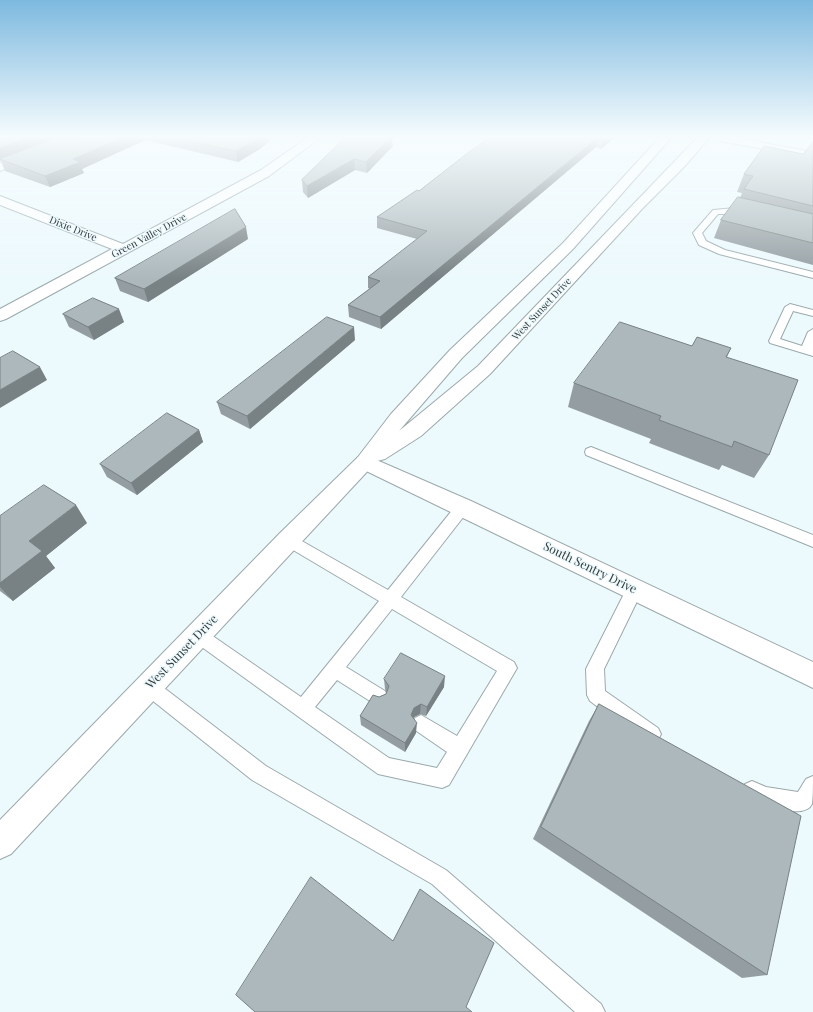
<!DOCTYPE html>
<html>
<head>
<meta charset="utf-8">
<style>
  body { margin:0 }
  canvas { display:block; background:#ecf9fd }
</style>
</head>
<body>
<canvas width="813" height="1012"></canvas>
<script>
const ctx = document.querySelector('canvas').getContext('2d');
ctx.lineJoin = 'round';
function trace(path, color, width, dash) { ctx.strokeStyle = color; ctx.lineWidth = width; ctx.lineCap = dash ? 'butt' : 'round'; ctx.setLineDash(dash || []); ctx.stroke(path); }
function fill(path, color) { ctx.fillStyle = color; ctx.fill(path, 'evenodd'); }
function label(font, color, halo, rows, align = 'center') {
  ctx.font = font + ' "Playfair Display",serif'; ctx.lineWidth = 3; ctx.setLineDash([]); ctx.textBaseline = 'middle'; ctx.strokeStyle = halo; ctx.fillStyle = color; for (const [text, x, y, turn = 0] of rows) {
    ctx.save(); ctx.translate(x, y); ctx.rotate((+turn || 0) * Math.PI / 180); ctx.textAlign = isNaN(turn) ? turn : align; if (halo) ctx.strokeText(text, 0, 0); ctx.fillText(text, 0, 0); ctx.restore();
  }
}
const service = new Path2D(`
  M 735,208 L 750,214 L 746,217 L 735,214 L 718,214 L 702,233 L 706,241 L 725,250 L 813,272 L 813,278 L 719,254 L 699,245 L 693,233 L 713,210 Z
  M 790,304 L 813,310 L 813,316 L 793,311 L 780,339 L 802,346 L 808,332 L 813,329 L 813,356 L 770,343 L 769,341 L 785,307 Z
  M 591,447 L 813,535 L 813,547 L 586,455 L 585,452 L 586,449 Z
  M 463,502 L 468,503 L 470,507 L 468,511 L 401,597 L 514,662 L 517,668 L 449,785 L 442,788 L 378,774 L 192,640 L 190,635 L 192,630 L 198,628 L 204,630 L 301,697 L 379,601 L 283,544 L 281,540 L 283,536 L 288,534 L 293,536 L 388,590 L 458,503 ZM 392,609 L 497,671 L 457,736 L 421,715 L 415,718 L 412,724 L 415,730 L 447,752 L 437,768 L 389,758 L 315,707 L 337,680 L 373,703 L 379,705 L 385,703 L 388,697 L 385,691 L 346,667 Z
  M 635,582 L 641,584 L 643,589 L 604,669 L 605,691 L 658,728 L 661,734 L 658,740 L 652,743 L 615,720 L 590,701 L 587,695 L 586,669 L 629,584 Z
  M 149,679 L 155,681 L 266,766 L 446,870 L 601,1004 L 605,1012 L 575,1012 L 432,884 L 252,780 L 143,693 L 140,687 L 143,681 Z
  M 813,776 C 813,784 813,797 812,804 C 804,821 758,804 745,798 L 742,791 L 745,784 L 752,781 L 766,787 L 798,792 L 806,779 Z`);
const minor = new Path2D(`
  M 63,138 L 78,138 L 76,140 L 0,171 L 0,163 Z
  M 307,138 L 320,138 L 269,176 L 6,319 L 0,321 L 0,309 L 112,249 L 0,205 L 0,196 L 123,244 L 261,170 Z
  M 715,138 L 736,138 L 813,152 L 813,158 L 720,141 L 716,140 Z`);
const tertiary = new Path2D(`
  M 365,455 L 471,501 L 813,662 L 813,688 L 358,467 L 355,462 L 358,457 Z`);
const secondary = new Path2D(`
  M 659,138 L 671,138 L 573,249 L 462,358 L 399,431 L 478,366 L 697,138 L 709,138 L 685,166 L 642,209 L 490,374 L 421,436 L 385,459 L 377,461 L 11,854 L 0,859 L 0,820 L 280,533 L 358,457 L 391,414 L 450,350 L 563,243 Z`);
const wall = new Path2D(`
  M 0,138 L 273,138 L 260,149 L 238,162 L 145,140 L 82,169 L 84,173 L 50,187 L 5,171 L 1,161 L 0,161 Z
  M 345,138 L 393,146 L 367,173 L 355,170 L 308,198 L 303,192 L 302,180 Z
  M 490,138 L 614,138 L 601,149 L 596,147 L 381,329 L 349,317 L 348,305 L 370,289 L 368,288 L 368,277 L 417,239 L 377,228 L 377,217 L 419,191 Z
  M 813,142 L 813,265 L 714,238 L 721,220 L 740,198 L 742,193 L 737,192 L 744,174 L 803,154 Z
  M 248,239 L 148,302 L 120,291 L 115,278 Z
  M 63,314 L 124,322 L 94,340 L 69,327 Z
  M 355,340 L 250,429 L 221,414 L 217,402 Z
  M 692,346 L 731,348 L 727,357 L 769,455 L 754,478 L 722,465 L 719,470 L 649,443 L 651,439 L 568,407 L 574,383 Z
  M 199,430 L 203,442 L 137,495 L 107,477 L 100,464 Z
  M 0,516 L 87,523 L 46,556 L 55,568 L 13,601 L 0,591 Z
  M 384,679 L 444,687 L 426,716 L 420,714 L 414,717 L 413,719 L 416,733 L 405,752 L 361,725 L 360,716 L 379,697 L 386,694 L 386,692 L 385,689 Z
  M 599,704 L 767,975 L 742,978 L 533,839 L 589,721 Z`);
const shadedWall = new Path2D(`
  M 28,138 L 60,138 L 0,159 L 0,148 Z
  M 123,138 L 145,138 L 145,140 L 82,169 L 84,173 L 50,187 L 45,176 L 73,159 Z
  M 259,138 L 273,138 L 260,149 L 238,162 L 236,151 Z
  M 390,138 L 392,138 L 393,146 L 367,173 L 366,162 Z
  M 598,138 L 596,147 L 381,329 L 380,317 Z
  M 605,138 L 614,138 L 601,149 L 604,139 Z
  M 354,159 L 355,170 L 308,198 L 307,186 Z
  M 246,227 L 248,239 L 148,302 L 144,289 Z
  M 119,309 L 124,322 L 94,340 L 88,327 Z
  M 354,327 L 355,340 L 250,429 L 247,416 Z
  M 40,367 L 47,380 L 0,408 L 0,390 Z
  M 199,430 L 203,442 L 137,495 L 131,483 Z
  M 76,505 L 87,523 L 46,556 L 55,568 L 13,601 L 0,587 L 0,583 L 29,541 Z
  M 445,676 L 444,687 L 426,716 L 427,707 Z
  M 421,704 L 420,714 L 414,717 L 411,725 L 411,715 L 414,708 Z
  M 417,723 L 416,733 L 405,752 L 405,743 Z`);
const building = new Path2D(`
  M 0,138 L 28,138 L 0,148 Z
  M 55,138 L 123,138 L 73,159 L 80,162 L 45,176 L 0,159 Z
  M 178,138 L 259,138 L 236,151 Z
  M 345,138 L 390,138 L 366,162 L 354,159 L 307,186 L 302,180 Z
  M 490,138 L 597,138 L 380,317 L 348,305 L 380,281 L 368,277 L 427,231 L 377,217 L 417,190 L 419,191 L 469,152 Z
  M 813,142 L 813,206 L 744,189 L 753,176 L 744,174 L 764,146 L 803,154 Z
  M 738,197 L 813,214 L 813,243 L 721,220 Z
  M 235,209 L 246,227 L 144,289 L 115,278 Z
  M 93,298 L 119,309 L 88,327 L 63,314 Z
  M 327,317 L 354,327 L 247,416 L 217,402 Z
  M 620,322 L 692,346 L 697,337 L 731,348 L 726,357 L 798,380 L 769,455 L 734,441 L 732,447 L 659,420 L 661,416 L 574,383 Z
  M 13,351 L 40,367 L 0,390 L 0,358 Z
  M 167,413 L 199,430 L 131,483 L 100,464 Z
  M 44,485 L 76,505 L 29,541 L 42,551 L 0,583 L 0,516 Z
  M 401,653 L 445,676 L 427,707 L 421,704 L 414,708 L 411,715 L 417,723 L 405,743 L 360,716 L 373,695 L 379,697 L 386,694 L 389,686 L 384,679 Z
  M 599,704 L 801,816 L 767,975 L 541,827 Z
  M 311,877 L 393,941 L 420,889 L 494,943 L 466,1007 L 472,1012 L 255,1012 L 236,995 Z`);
const farStreetnames = [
  ["Dixie Drive",73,229,22],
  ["Green Valley Drive",149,236,-28],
  ["West Sunset Drive",542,309,-47]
];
const streetNames = [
  ["South Sentry Drive",590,568,26],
  ["West Sunset Drive",182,652,-46]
];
trace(service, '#9ca9ac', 2);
trace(minor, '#9ca9ac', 2);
trace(tertiary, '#9ca9ac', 2);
trace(secondary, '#9ca9ac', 2);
fill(service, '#fff');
fill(minor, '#fff');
fill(tertiary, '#fff');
fill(secondary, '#fff');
fill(wall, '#949ea2');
fill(shadedWall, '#788184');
fill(building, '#acb8bc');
trace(building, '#788184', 1);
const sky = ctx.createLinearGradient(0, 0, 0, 279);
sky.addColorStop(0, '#7db9df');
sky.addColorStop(0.49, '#f6fcfe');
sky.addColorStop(1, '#f6fcfe00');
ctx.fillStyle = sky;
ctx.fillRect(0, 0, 813, 279);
label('10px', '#353a3b', '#ecf9fd', farStreetnames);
label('12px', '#353a3b', '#ecf9fd', streetNames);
</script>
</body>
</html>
